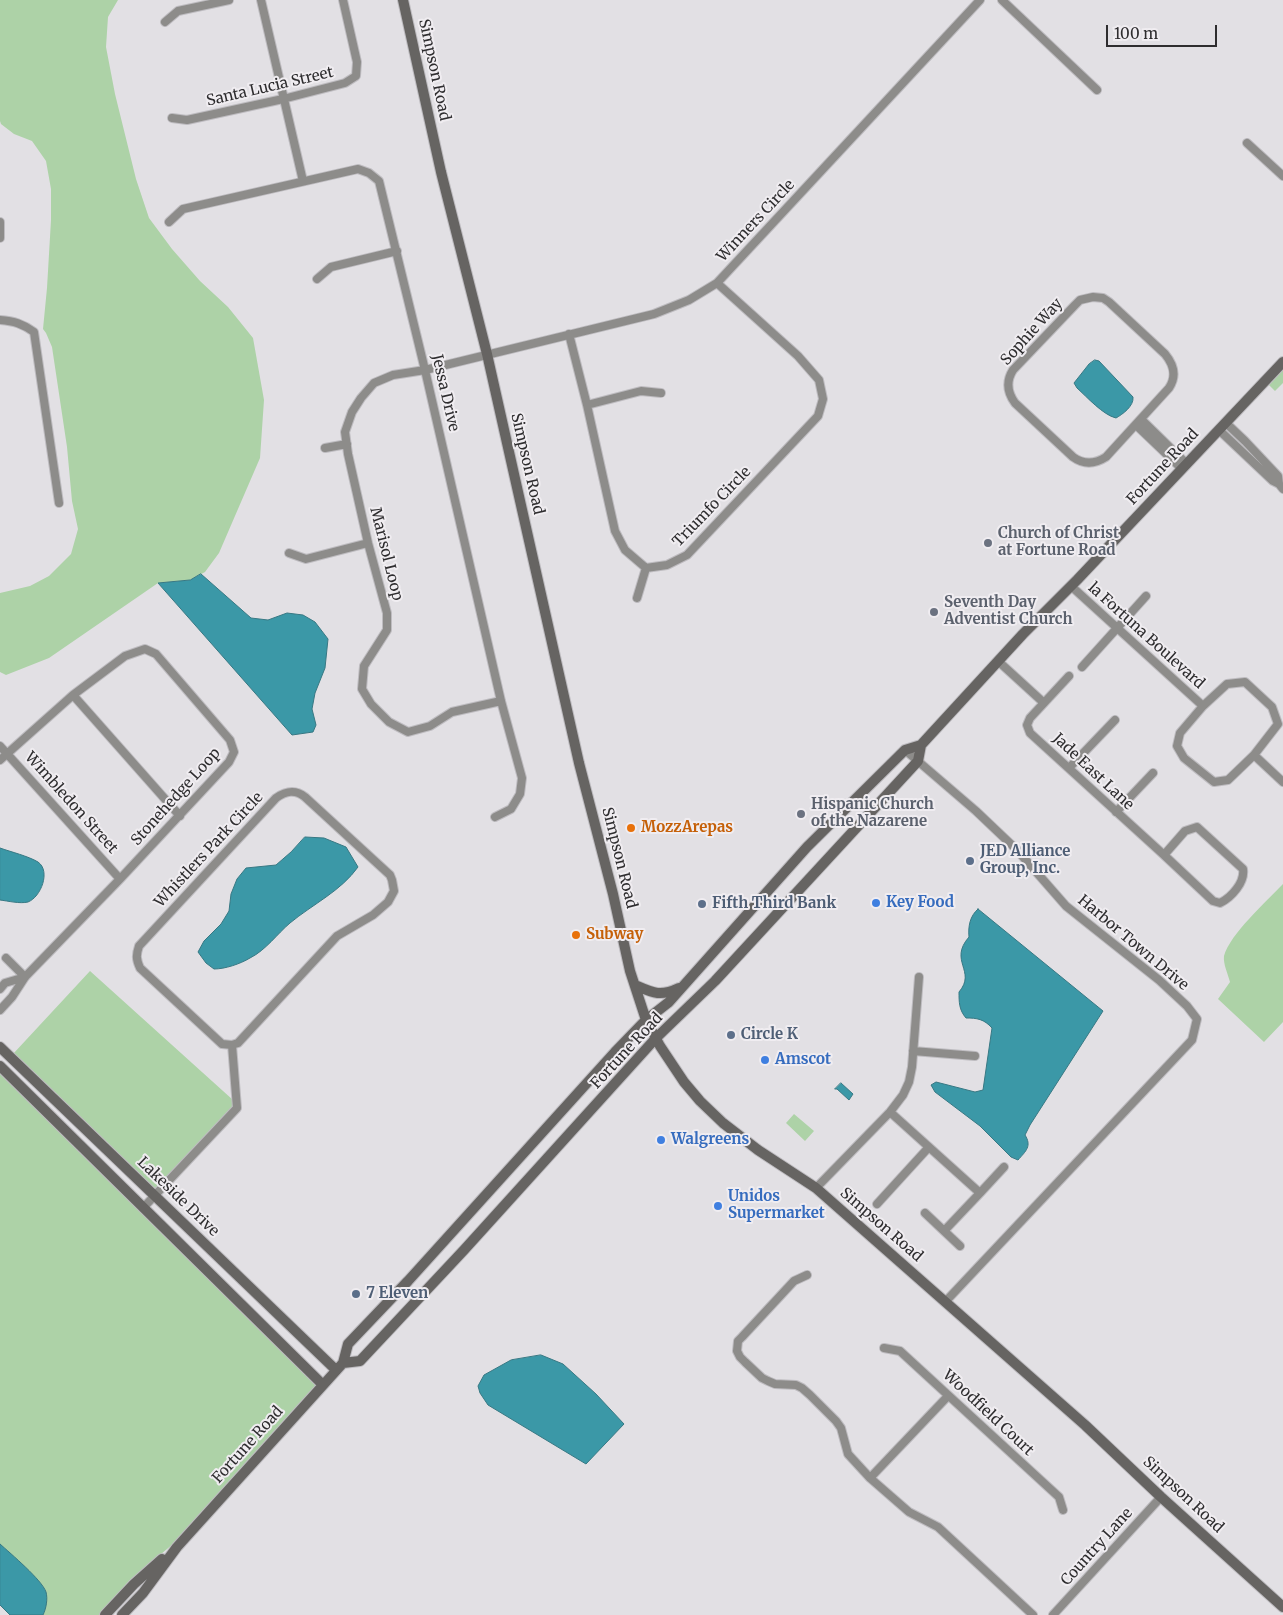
<!DOCTYPE html>
<html>
<head>
<meta charset="utf-8">
<style>
  body { margin:0 }
  #map { position:relative; width:1283px; height:1615px; overflow:hidden; background:#e2e0e4; font-family:Merriweather,serif }
  canvas { display:block }
  .scale { position:absolute; left:1106px; top:25px; width:111px; height:22px; box-sizing:border-box; border:2px solid #2e2d2f; border-top:0; padding-left:6px; font-size:15px; line-height:18px; white-space:nowrap; color:#2e2d2f; -webkit-text-stroke:4px #f0edf1; paint-order:stroke }
</style>
</head>
<body>
<div id="map">
<canvas width="1283" height="1615"></canvas>
<div class="scale">100 m</div>
</div>
<script>
const ctx = document.querySelector('canvas').getContext('2d');
ctx.lineJoin = 'round';
function fill(path, color) { ctx.fillStyle = color; ctx.fill(path, 'evenodd'); }
function trace(path, color, width, dash) { ctx.strokeStyle = color; ctx.lineWidth = width; ctx.lineCap = dash ? 'butt' : 'round'; ctx.setLineDash(dash || []); ctx.stroke(path); }
function label(font, color, halo, rows, align = 'center') {
  ctx.font = font + ' Merriweather,serif'; ctx.lineWidth = 4; ctx.setLineDash([]); ctx.textBaseline = 'middle'; ctx.strokeStyle = halo; ctx.fillStyle = color; for (const [text, x, y, turn = 0] of rows) {
    ctx.save(); ctx.translate(x, y); ctx.rotate((+turn || 0) * Math.PI / 180); ctx.textAlign = isNaN(turn) ? turn : align; if (halo) ctx.strokeText(text, 0, 0); ctx.fillText(text, 0, 0); ctx.restore();
  }
}
const green = new Path2D(`
  M 0,0 L 118,0 L 108,17 L 106,47 L 115,94 L 136,179 L 149,218 L 172,249 L 200,281 L 228,307 L 253,338 L 264,400 L 260,458 L 219,553 L 205,572 L 190,580 L 158,583 L 49,658 L 6,675 L 0,672 L 0,593 L 30,586 L 49,576 L 71,554 L 78,529 L 72,501 L 67,447 L 52,347 L 46,333 L 43,329 L 47,288 L 51,220 L 51,189 L 46,161 L 32,141 L 14,134 L 1,124 L 0,121 Z
  M 1283,368 L 1283,383 L 1275,391 L 1268,384 Z
  M 1283,884 L 1283,1022 L 1264,1042 L 1218,999 L 1230,982 C 1228,974 1223,964 1224,956 C 1230,934 1267,901 1283,884 Z
  M 90,971 L 233,1100 L 233,1106 L 155,1191 L 13,1054 Z
  M 0,1071 L 320,1387 L 173,1544 L 130,1580 L 99,1615 L 43,1615 L 46,1593 L 41,1584 L 0,1544 Z
  M 794,1114 L 814,1131 L 805,1141 L 786,1123 Z`);
const water = new Path2D(`
  M 1095,360 L 1099,361 L 1133,397 C 1134,406 1123,414 1116,418 C 1103,415 1087,397 1077,388 L 1074,383 L 1089,364 Z
  M 201,574 L 251,618 L 268,620 L 287,613 L 303,615 L 315,622 L 328,639 L 325,668 L 315,693 L 312,709 L 316,725 L 313,732 L 292,735 L 158,583 L 190,580 Z
  M 305,837 L 324,838 L 346,847 L 358,867 C 341,891 313,904 290,923 C 277,934 266,950 250,958 C 240,964 225,969 214,969 L 206,963 L 198,952 L 204,941 L 221,924 L 229,911 L 231,894 L 237,879 L 246,868 L 276,865 L 291,852 Z
  M 0,848 C 11,852 28,856 38,862 C 51,871 41,897 28,902 C 20,904 8,901 0,900 Z
  M 978,909 L 1103,1011 L 1030,1125 L 1025,1135 C 1032,1146 1026,1151 1018,1160 L 1011,1157 L 980,1126 L 935,1092 L 931,1085 L 936,1082 L 975,1092 L 983,1090 L 992,1028 C 984,1019 977,1018 966,1018 C 959,1010 959,1002 959,992 C 977,971 948,961 969,937 C 968,926 970,916 978,909 Z
  M 841,1083 L 853,1094 L 849,1100 L 837,1089 L 835,1089 Z
  M 541,1355 L 563,1364 L 596,1394 L 624,1424 L 586,1464 L 488,1405 L 480,1393 L 478,1386 L 484,1375 L 511,1360 Z
  M 0,1544 C 11,1554 42,1580 46,1592 C 48,1599 46,1609 43,1615 L 10,1615 L 0,1605 Z`);
const street = new Path2D(`
  M 261,0 L 303,181
  M 1002,0 L 1097,90
  M 165,22 L 178,11 L 229,0
  M 172,118 L 187,120 L 283,99 L 345,83 L 356,76 L 357,62 L 343,0
  M 1247,143 L 1283,176
  M 0,222 L 0,238
  M 169,222 L 183,209 L 358,169 L 369,173 L 379,181 L 425,370 L 501,701 L 522,778 L 520,794 L 511,809 L 495,817
  M 317,279 L 331,267 L 397,251
  M 1093,297 L 1103,298 L 1109,302 L 1165,354 C 1174,365 1177,376 1169,388 L 1106,457 C 1095,464 1084,465 1073,457 L 1015,403 C 1007,392 1006,381 1013,370 L 1075,305 L 1080,300 Z
  M 0,320 C 14,321 23,324 34,332 L 59,503
  M 569,334 L 587,405 L 615,531 L 625,550 L 646,568 L 667,565 L 687,555 L 818,416 L 823,399 L 819,380 L 798,356 L 717,283
  M 587,405 L 641,391 L 661,393
  M 1141,419 L 1187,464
  M 1226,423 L 1245,441 L 1278,476 L 1279,484 L 1283,489
  M 1136,425 L 1182,469
  M 1219,430 L 1273,481 L 1279,484
  M 325,448 L 347,444
  M 289,553 L 306,559 L 368,543
  M 1071,586 L 1203,706 L 1227,684 L 1245,682 L 1272,707 L 1278,724 L 1254,755 L 1228,780 L 1214,782 L 1184,758 L 1177,746 L 1180,733 L 1203,706
  M 637,598 L 646,568
  M 998,661 L 1044,703
  M 1082,667 L 1146,596
  M 1069,676 L 1030,718 L 1027,725 L 1030,733 L 1164,855
  M 73,695 L 180,816
  M 501,701 L 452,712 L 430,726 L 408,732 L 389,722 L 371,704 L 362,689 L 364,666 L 387,630 L 387,613 L 368,543 L 348,454 L 345,432 L 352,412 L 361,398 L 374,383 L 393,375 L 425,370 L 654,314 L 689,300 L 717,283 L 980,0
  M 0,746 L 120,879
  M 905,750 L 976,811 L 1017,850 L 1066,906 L 1159,980 L 1187,1006 L 1197,1019 L 1192,1040 L 946,1301
  M 1254,755 L 1283,782
  M 0,760 L 73,695 L 125,656 L 145,649 L 156,654 L 230,740 L 234,752 L 229,762 L 120,879 L 25,977 L 12,997 L 0,1010
  M 1069,768 L 1115,720
  M 1116,812 L 1153,773
  M 1197,827 L 1243,869 C 1245,882 1232,897 1220,903 L 1213,901 L 1164,855 L 1185,831 Z
  M 6,958 L 25,977
  M 0,989 L 5,983 L 25,977
  M 913,1051 L 975,1056
  M 890,1112 L 980,1193 L 944,1231
  M 816,1188 L 890,1112 L 903,1095 L 909,1082 L 912,1067 L 919,977
  M 980,1193 L 1004,1167
  M 877,1204 L 929,1147
  M 143,1208 L 237,1108 L 232,1045 L 238,1043 L 337,936 L 373,915 L 388,902 L 394,891 L 392,880 L 390,875 L 305,797 C 295,789 286,791 276,798 L 139,946 C 136,955 136,959 140,968 L 222,1044 L 232,1045
  M 925,1213 L 960,1246
  M 807,1275 L 794,1281 L 742,1337 L 738,1341 L 737,1351 L 740,1357 L 745,1362 L 762,1378 L 768,1381 L 775,1384 L 796,1385 L 802,1388 L 810,1395 L 836,1421 L 841,1428 L 848,1454 L 870,1478 L 909,1512 L 938,1527 L 1033,1615
  M 884,1348 L 900,1351 L 1059,1497 L 1063,1510
  M 870,1478 L 948,1396
  M 1053,1615 L 1161,1497`);
const secondary = new Path2D(`
  M 403,0 L 441,172 L 487,354 L 579,763 L 613,894 L 630,971 L 646,1020 L 660,1046 L 684,1082 L 700,1101 L 723,1123 L 758,1150 L 816,1188 L 1085,1425 L 1161,1497 L 1283,1607
  M 635,985 C 653,993 660,997 679,988
  M 0,1047 L 336,1370
  M 0,1066 L 322,1384
  M 343,1363 L 360,1361 L 464,1250 L 656,1038 L 715,981 L 918,761 L 921,745
  M 105,1615 L 134,1584 L 162,1559
  M 122,1615 L 143,1593 L 177,1547 L 343,1363 L 348,1344 L 408,1281 L 615,1052 L 646,1020 L 669,1002 L 807,847 L 905,750 L 921,745 L 1023,634 L 1077,580 L 1283,362`);
const markers = [
  [988,543,5,"#6b7280"],
  [934,612,5,"#6b7280"],
  [801,814,5,"#6b7280"],
  [631,828,5,"#e8710a"],
  [970,861,5,"#5c6f8a"],
  [876,903,5,"#3f7fe0"],
  [702,904,5,"#5c6f8a"],
  [576,935,5,"#e8710a"],
  [731,1035,5,"#5c6f8a"],
  [765,1060,5,"#3f7fe0"],
  [661,1140,5,"#3f7fe0"],
  [718,1206,5,"#3f7fe0"],
  [356,1294,5,"#5c6f8a"]
];
const streetNames = [
  ["Simpson Road",434,70,78],
  ["Santa Lucia Street",270,87,-13],
  ["Winners Circle",756,221,-47],
  ["Sophie Way",1032,332,-48],
  ["Jessa Drive",445,393,77],
  ["Simpson Road",527,464,77],
  ["Fortune Road",1163,467,-47],
  ["Triumfo Circle",712,507,-46],
  ["Marisol Loop",386,554,76],
  ["la Fortuna Boulevard",1146,636,42],
  ["Jade East Lane",1093,772,43],
  ["Stonehedge Loop",176,797,-48],
  ["Wimbledon Street",71,803,48],
  ["Whistlers Park Circle",209,850,-47],
  ["Simpson Road",619,858,76],
  ["Harbor Town Drive",1133,943,40],
  ["Fortune Road",627,1051,-47],
  ["Lakeside Drive",178,1197,44],
  ["Simpson Road",881,1225,41],
  ["Woodfield Court",988,1413,43],
  ["Fortune Road",248,1445,-48],
  ["Simpson Road",1183,1495,43],
  ["Country Lane",1097,1547,-48]
];
const worshipNames = [
  ["Church of Christ",998,534],
  ["at Fortune Road",998,551],
  ["Seventh Day",944,603],
  ["Adventist Church",944,620],
  ["Hispanic Church",811,805],
  ["of the Nazarene",811,822]
];
const foodNames = [
  ["MozzArepas",641,828],
  ["Subway",586,935]
];
const serviceNames = [
  ["JED Alliance",980,852],
  ["Group, Inc.",980,869],
  ["Fifth Third Bank",712,904],
  ["Circle K",741,1035],
  ["7 Eleven",366,1294]
];
const shopNames = [
  ["Key Food",886,903],
  ["Amscot",775,1060],
  ["Walgreens",671,1140],
  ["Unidos",728,1197],
  ["Supermarket",728,1214]
];
fill(green, '#add2a7');
fill(water, '#3b98a7');
trace(water, '#377883', 1);
trace(street, '#bebcc0', 10);
trace(secondary, '#bebcc0', 12);
trace(street, '#8d8c8a', 8);
trace(secondary, '#666462', 10);
for (const [x, y, r, color] of markers) { const dot = new Path2D(); dot.arc(x, y, r, 0, 2 * Math.PI); ctx.fillStyle = color; ctx.fill(dot); trace(dot, '#f0edf1', 2); }
label('15px', '#2e2d2f', '#f0edf1', streetNames);
label('bold 15px', '#5b616d', '#f0edf1', worshipNames, 'left');
label('bold 15px', '#c56008', '#f0edf1', foodNames, 'left');
label('bold 15px', '#4e5e75', '#f0edf1', serviceNames, 'left');
label('bold 15px', '#366cbe', '#f0edf1', shopNames, 'left');
</script>
</body>
</html>
